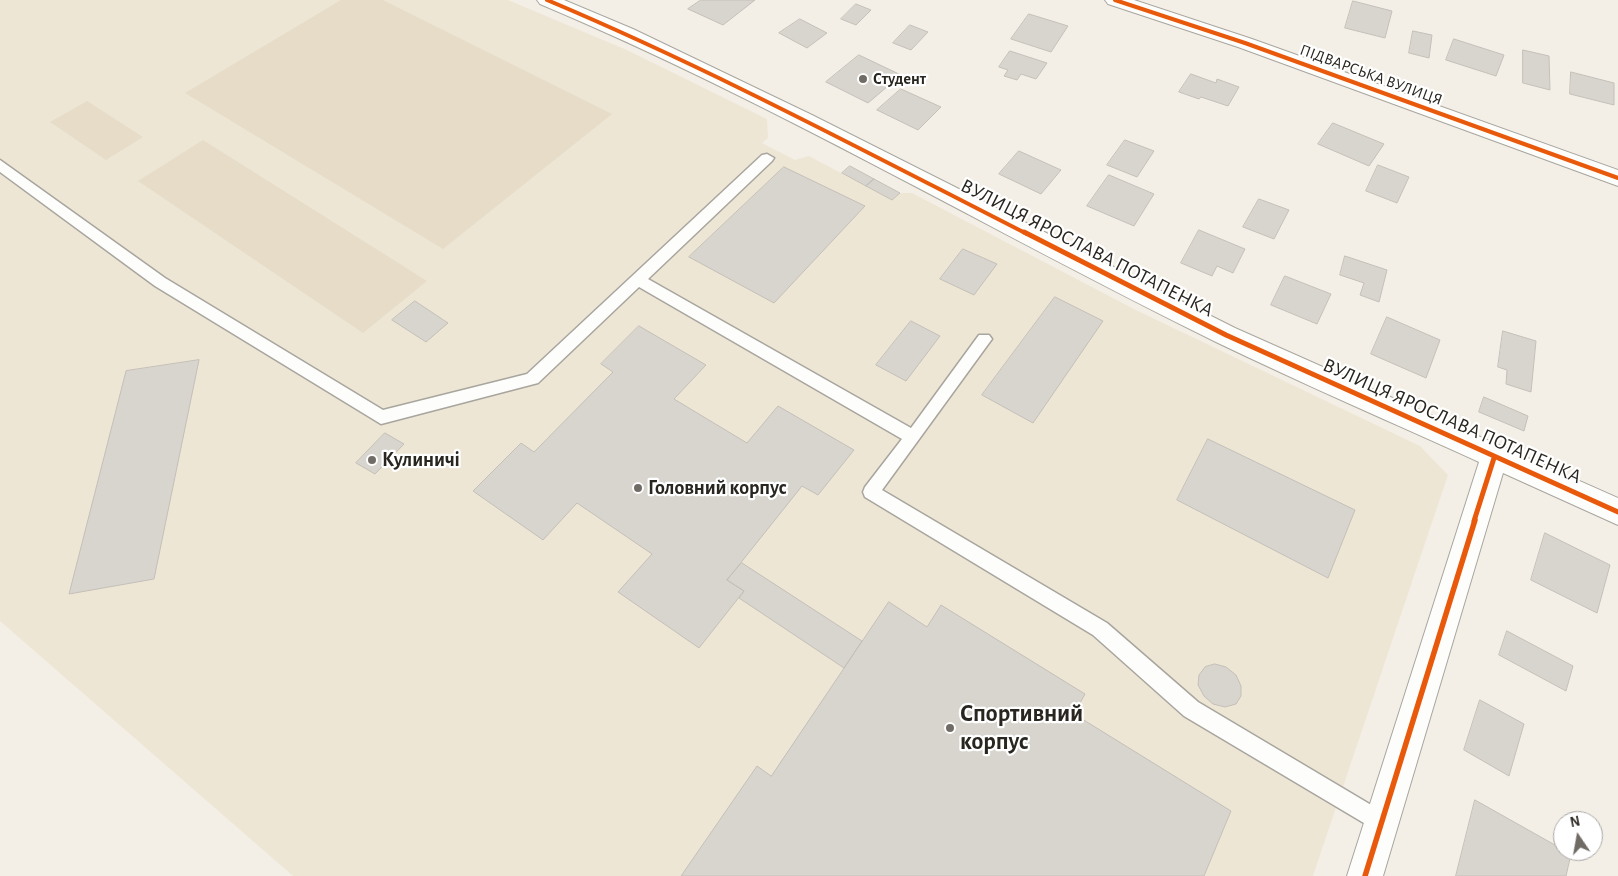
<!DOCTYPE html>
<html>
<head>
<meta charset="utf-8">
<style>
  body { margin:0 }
  #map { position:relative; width:1618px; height:876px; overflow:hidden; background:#f3efe6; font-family:"Alegreya Sans",sans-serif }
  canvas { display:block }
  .north { position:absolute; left:1553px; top:811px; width:50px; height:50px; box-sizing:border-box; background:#fff; border:1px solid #a9a8a6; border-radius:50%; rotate:348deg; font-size:14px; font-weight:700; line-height:20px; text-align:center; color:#292620 }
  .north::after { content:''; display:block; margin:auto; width:18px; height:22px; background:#706c65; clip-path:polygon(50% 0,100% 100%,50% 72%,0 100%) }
</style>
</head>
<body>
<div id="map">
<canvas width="1618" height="876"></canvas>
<div class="north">N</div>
</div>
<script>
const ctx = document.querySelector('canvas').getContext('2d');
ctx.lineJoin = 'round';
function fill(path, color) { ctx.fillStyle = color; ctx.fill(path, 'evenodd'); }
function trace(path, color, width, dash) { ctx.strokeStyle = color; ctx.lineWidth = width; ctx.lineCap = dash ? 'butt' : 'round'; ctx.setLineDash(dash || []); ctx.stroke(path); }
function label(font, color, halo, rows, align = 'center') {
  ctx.font = font + ' "Alegreya Sans",sans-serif'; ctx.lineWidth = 4.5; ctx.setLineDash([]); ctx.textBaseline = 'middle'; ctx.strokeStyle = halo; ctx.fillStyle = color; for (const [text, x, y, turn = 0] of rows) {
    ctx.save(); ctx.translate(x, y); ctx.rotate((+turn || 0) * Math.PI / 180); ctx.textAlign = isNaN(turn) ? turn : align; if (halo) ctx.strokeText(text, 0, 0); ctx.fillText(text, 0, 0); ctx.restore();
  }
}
const built = new Path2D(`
  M 0,0 L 508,0 L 627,50 L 767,119 L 768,138 L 762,143 L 795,160 L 809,156 L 892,200 L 900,193 L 912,193 L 1136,310 L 1420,446 L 1448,475 L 1313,876 L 293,876 L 0,621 Z`);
const green = new Path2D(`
  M 341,0 L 383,0 L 612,114 L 443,249 L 185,93 Z
  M 87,101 L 143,137 L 106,160 L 50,122 Z
  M 203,140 L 427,281 L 363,333 L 138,181 Z`);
const building = new Path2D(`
  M 701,0 L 755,0 L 723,25 L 688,9 Z
  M 1353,1 L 1392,11 L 1385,38 L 1345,28 Z
  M 856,4 L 871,10 L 856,25 L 841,19 Z
  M 1029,14 L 1068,26 L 1051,52 L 1011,39 Z
  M 800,19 L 827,33 L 807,48 L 779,33 Z
  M 910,25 L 928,32 L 911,50 L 893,43 Z
  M 1413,31 L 1432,35 L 1429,58 L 1409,53 Z
  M 1454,39 L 1504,55 L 1496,76 L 1446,60 Z
  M 1523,50 L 1549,56 L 1550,90 L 1523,83 Z
  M 1010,51 L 1047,63 L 1036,79 L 1021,74 L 1017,80 L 1004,76 L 1008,70 L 999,67 Z
  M 859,55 L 901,75 L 868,103 L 826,82 Z
  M 1571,72 L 1614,83 L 1614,105 L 1570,94 Z
  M 1191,74 L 1216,83 L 1217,79 L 1239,87 L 1228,106 L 1201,97 L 1199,99 L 1179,92 Z
  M 901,89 L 941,107 L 918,130 L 877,110 Z
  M 1333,123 L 1384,144 L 1369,166 L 1318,144 Z
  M 1125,140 L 1154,151 L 1137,177 L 1107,165 Z
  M 1019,151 L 1061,170 L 1041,194 L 999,174 Z
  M 1378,165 L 1409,177 L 1397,203 L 1366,191 Z
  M 850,166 L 874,179 L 866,186 L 842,173 Z
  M 784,167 L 865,206 L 774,303 L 689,257 Z
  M 1109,175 L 1154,194 L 1134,226 L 1087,206 Z
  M 874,179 L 900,193 L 892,200 L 866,186 Z
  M 1259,199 L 1289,210 L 1274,239 L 1243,227 Z
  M 1199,230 L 1245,249 L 1233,273 L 1217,266 L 1212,276 L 1181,263 Z
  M 963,249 L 997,264 L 974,295 L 940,279 Z
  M 1345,256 L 1387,270 L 1379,302 L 1360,295 L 1364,283 L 1340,275 Z
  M 1285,276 L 1331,294 L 1317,324 L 1271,305 Z
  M 1055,297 L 1103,321 L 1033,423 L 982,395 Z
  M 415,301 L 448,323 L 426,342 L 392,320 Z
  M 1387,317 L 1440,340 L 1426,378 L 1371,354 Z
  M 911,321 L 940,336 L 906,381 L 876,365 Z
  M 639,326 L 706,365 L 674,399 L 747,443 L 778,406 L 854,450 L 818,495 L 802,486 L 727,580 L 744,591 L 699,648 L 618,592 L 652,554 L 577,503 L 543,540 L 473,491 L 521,443 L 534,452 L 613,372 L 601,364 Z
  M 1503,331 L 1536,341 L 1531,392 L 1506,384 L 1507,370 L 1498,367 Z
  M 199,360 L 154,579 L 69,594 L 126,371 Z
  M 1484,397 L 1528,416 L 1524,431 L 1479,412 Z
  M 385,433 L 404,444 L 375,474 L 356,463 Z
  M 1208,439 L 1355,510 L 1328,578 L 1177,500 Z
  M 1545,533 L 1610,565 L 1597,613 L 1531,580 Z
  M 742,563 L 862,641 L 844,668 L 739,598 L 744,591 L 727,580 Z
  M 889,602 L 927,627 L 941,605 L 1085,694 L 1074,714 L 1231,811 L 1204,876 L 681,876 L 757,766 L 771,776 Z
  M 1507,631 L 1573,666 L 1566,691 L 1499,655 Z
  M 1215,664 L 1226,667 L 1236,675 L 1241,686 L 1241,696 L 1236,704 L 1225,707 L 1213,704 L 1204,696 L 1198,685 L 1199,675 L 1205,667 Z
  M 1480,700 L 1524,724 L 1509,776 L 1464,750 Z
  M 1475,800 L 1571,854 L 1566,876 L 1456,876 Z`);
const lane = new Path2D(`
  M 767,154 L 774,158 L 772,161 L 648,279 L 911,428 L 979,335 L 989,335 L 992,339 L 989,343 L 882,490 L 1107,623 L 1198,702 L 1388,815 L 1391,822 L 1388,829 L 1381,832 L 1374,829 L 1184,716 L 1093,635 L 865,497 L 863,492 L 865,487 L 902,439 L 639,287 L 538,383 L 381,424 L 155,286 L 0,172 L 0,160 L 165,278 L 383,410 L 527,374 L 762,155 Z`);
const street = new Path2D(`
  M 537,0 L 564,0 L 633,29 L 812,115 L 1235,328 L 1618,498 L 1618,525 L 1503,473 L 1383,876 L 1347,876 L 1479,462 C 1391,422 1303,384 1216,342 C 990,231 773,102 540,4 Z
  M 1105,0 L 1134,0 L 1252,39 L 1618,170 L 1618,186 L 1238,47 L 1108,4 Z`);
const cyclewayFar2 = new Path2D(`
  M 547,0 C 711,69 868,153 1027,234
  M 1115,0 L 1245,43 L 1618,178`);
const cyclewayFar1 = new Path2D(`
  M 1024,232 L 1226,335 L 1618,512
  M 1474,521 L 1494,458`);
const cycleway = new Path2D(`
  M 1365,876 L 1475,520`);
const markers = [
  [863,79,5,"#706c65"],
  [372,460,5,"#706c65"],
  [638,488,5,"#706c65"],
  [950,728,5,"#706c65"]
];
const farStreetnames = [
  ["ПІДВАРСЬКА ВУЛИЦЯ",1371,75,20]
];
const farPoinames = [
  ["Студент",873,79]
];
const streetNames = [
  ["ВУЛИЦЯ ЯРОСЛАВА ПОТАПЕНКА",1087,248,27],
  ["ВУЛИЦЯ ЯРОСЛАВА ПОТАПЕНКА",1452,421,24]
];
const poiNames = [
  ["Кулиничі",382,460],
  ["Головний корпус",648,488]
];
const nearPoinames = [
  ["Спортивний",960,714],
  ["корпус",960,742]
];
fill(built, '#eee6d5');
fill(green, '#e6dcc7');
fill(building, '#d8d5ce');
trace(building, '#c4c0b9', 1);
trace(lane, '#a8a59e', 3);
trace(street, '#a8a59e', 2);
fill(lane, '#fdfdfb');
fill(street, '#fdfdfb');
trace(cyclewayFar2, '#e8590c', 4);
trace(cyclewayFar1, '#e8590c', 5);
trace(cycleway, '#e8590c', 5.5);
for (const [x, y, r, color] of markers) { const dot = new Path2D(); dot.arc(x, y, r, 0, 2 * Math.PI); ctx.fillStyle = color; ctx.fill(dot); trace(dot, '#fff', 2); }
label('16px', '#292620', '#fff', farStreetnames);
label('bold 16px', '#292620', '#fff', farPoinames, 'left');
label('20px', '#292620', '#fff', streetNames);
label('bold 20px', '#292620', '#fff', poiNames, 'left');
label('bold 24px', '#292620', '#fff', nearPoinames, 'left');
</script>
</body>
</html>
